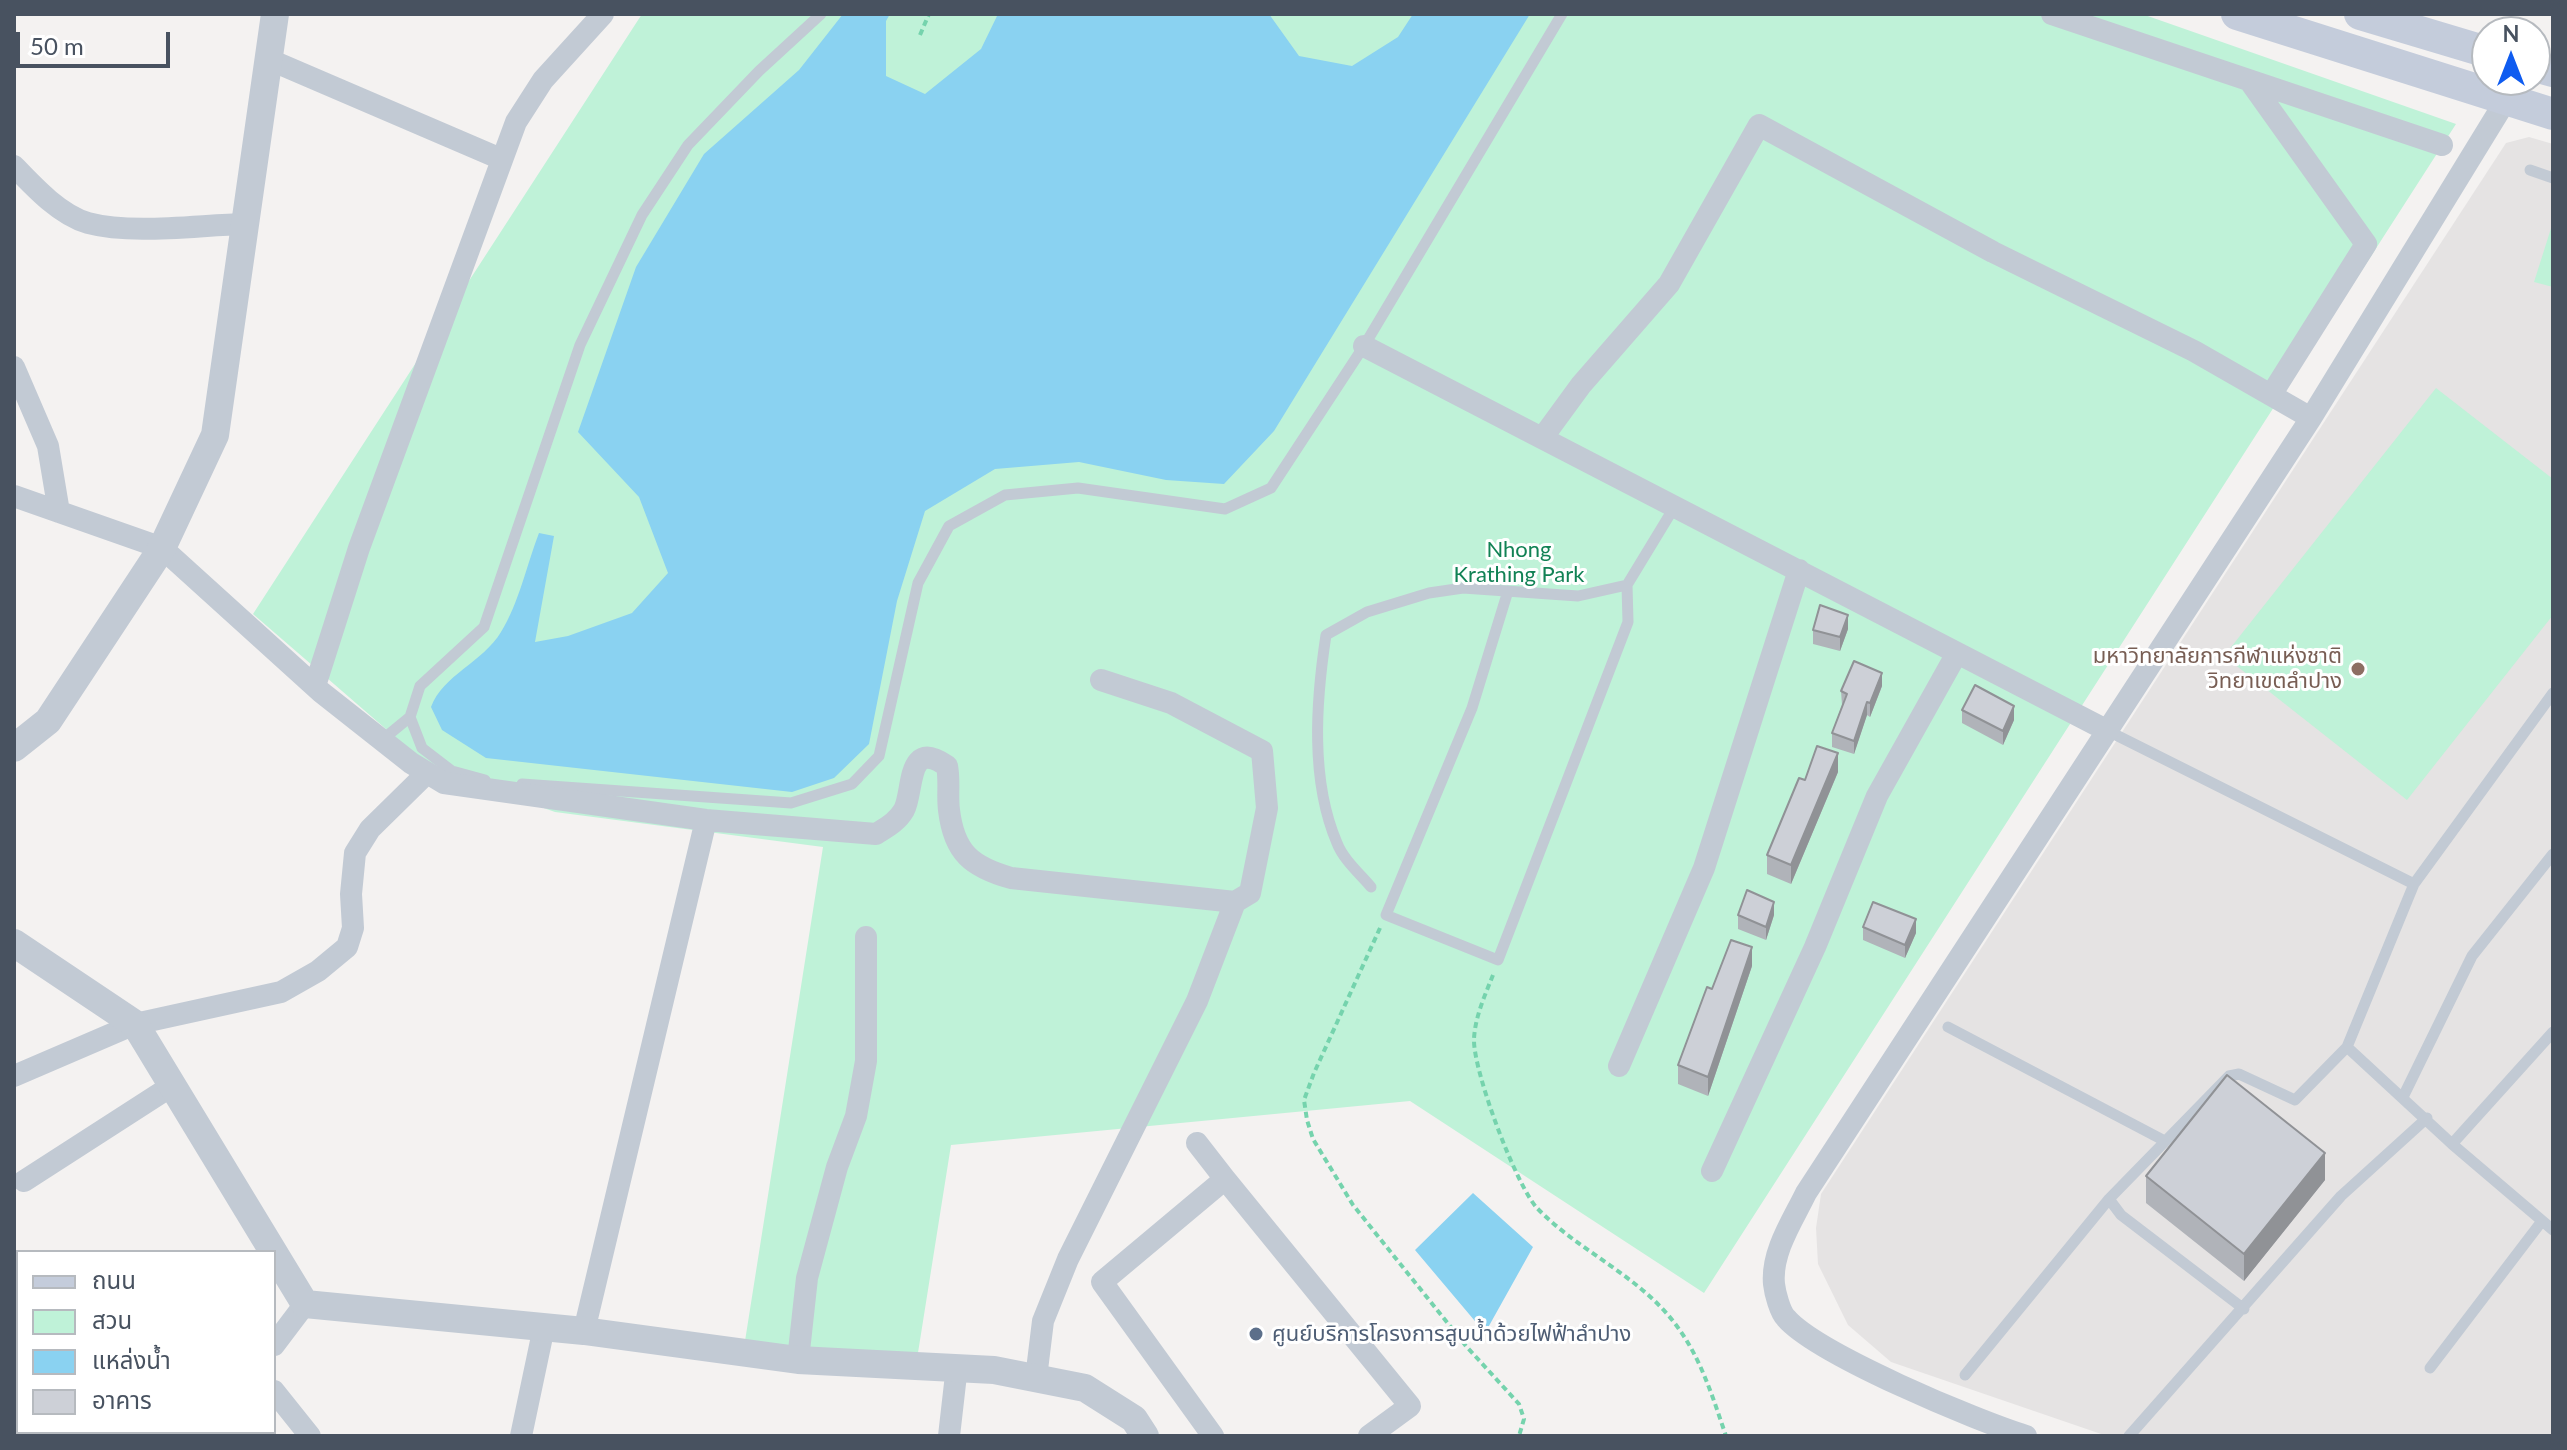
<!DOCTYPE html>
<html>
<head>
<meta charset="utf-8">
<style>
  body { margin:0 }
  #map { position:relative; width:2567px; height:1450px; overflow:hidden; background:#f4f2f1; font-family:Lato,"Noto Sans Thai",sans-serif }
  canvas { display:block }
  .frame { position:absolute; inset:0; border:16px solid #485260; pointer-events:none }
  .legend { position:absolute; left:16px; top:1250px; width:260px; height:184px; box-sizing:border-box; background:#fff; border:2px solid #b6babf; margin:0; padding:10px 14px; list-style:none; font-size:24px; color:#485260 }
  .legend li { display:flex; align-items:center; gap:16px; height:40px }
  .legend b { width:40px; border:2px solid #b6babf }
  .north { position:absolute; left:2471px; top:16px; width:80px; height:80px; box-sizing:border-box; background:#fff; border:2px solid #b6babf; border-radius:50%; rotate:0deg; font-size:22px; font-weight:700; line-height:32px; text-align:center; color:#485260 }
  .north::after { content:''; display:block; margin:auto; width:28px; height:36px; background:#0f5cf0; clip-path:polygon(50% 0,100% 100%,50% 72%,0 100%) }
  .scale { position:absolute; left:16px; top:32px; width:154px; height:36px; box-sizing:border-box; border:4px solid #485260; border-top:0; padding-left:10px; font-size:24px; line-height:28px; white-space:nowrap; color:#485260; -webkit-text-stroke:6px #fff; paint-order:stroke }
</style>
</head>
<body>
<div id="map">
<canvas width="2567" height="1450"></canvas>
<div class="frame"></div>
<ul class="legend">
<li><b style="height:10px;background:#c4ccdb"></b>ถนน</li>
<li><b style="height:22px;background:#bff2d8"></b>สวน</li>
<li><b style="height:22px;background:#8ad2f1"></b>แหล่งน้ำ</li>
<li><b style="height:22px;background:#cdd0d7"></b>อาคาร</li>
</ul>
<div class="north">N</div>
<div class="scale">50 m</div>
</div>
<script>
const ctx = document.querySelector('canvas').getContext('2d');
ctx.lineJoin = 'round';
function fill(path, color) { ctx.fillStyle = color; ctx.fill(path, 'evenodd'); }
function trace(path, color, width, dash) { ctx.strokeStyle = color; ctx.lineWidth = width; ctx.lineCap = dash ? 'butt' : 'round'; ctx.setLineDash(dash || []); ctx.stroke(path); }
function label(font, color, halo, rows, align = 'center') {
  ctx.font = font + ' Lato,"Noto Sans Thai",sans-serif'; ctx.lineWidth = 6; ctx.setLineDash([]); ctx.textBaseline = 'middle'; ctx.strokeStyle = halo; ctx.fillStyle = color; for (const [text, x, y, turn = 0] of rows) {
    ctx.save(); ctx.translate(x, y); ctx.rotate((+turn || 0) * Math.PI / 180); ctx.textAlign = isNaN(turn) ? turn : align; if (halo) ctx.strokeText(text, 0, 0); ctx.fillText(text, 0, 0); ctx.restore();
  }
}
const education = new Path2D(`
  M 2529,137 L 2553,144 L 2553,1436 L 2107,1436 L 1891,1362 L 1848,1325 L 1818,1264 L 1816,1228 L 1821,1194 L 2506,143 Z`);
const green = new Path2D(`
  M 642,14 L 2142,14 L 2456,124 L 1704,1293 L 1410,1101 L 951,1145 L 917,1359 L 745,1341 L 823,847 L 555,812 L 431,768 L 253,614 Z
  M 2553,222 L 2553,287 L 2534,282 Z
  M 2436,388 L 2553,479 L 2553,615 L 2407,800 L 2224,656 Z`);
const water = new Path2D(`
  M 843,14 L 890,14 L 886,21 L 886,76 L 925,94 L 981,49 L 998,14 L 1269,14 L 1299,56 L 1352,66 L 1398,37 L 1413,14 L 1530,14 L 1274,431 L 1224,484 L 1166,480 L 1079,462 L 995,469 L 925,511 L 897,601 L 869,744 L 834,778 L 792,792 L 486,758 L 442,730 L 431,707 C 443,675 483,662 501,632 C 519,603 527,564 539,533 L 554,536 L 535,642 L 568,636 L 632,613 L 668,573 L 639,497 L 578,432 L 636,267 L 704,154 L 799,70 Z
  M 1473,1193 L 1533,1247 L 1485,1333 L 1415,1250 Z`);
const path = new Path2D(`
  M 920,35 L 929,14
  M 1380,928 L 1314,1073 L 1304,1100 L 1307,1120 L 1313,1139 L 1353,1205 L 1466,1346 L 1519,1404 L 1524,1419 L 1519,1436
  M 1493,975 C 1485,995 1475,1017 1474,1039 C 1473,1071 1516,1185 1537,1208 C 1577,1250 1636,1274 1673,1321 C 1700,1355 1712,1395 1726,1436`);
const service = new Path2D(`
  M 2530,170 L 2553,178
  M 1508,591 L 1472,708 L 1386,915 L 1498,960 L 1628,622 L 1627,585
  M 2553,693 L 2414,884 L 2347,1047 L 2452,1144 L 2553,1230
  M 2108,731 L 2414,884
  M 382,740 L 410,717
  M 485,780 L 452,771 L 422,748 L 410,717 L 420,686 L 484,627 L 580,345 L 642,215 L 688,145 L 759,71 L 821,14
  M 522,784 L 791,803 L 852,784 L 879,756 L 918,583 L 949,526 L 1005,495 L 1078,488 L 1225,509 L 1271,488 L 1364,346 L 1562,14
  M 1371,887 C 1360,874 1343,859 1337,843 C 1310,780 1316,701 1326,635 L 1367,612 L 1429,593 L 1463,588 L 1578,596 L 1627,585 L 1675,506
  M 1948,1027 L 2163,1140
  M 2403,1097 L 2472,956 L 2553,854
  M 2452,1144 L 2553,1032
  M 2244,1309 L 2121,1215 L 2109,1199 L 2229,1076 L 2239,1074 L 2295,1100 L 2347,1047
  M 2430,1368 L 2542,1221
  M 1965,1375 L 2109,1199
  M 2129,1436 L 2341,1196 L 2427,1118`);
const minor = new Path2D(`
  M 2052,14 L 2442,145
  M 268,59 L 501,159
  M 2249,80 L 2366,244 L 2271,395
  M 14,166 C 34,187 60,215 88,223 C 133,235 198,225 245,224
  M 1364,346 L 2108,731
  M 14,367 L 48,446 L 59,512
  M 1543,437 L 1581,385 L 1669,284 L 1759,125 L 1993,252 L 2194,351 L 2311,418
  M 14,496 L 162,548 L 321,692 L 411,763 L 444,783 L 706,820 L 876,834 C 887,827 897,822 904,810 C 914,791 906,737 947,766 C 950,781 947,795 949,810 C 954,853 972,867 1011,878 L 1235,902 L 1250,893 L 1267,808 L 1262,751 L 1171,703 L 1101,680
  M 315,686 L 359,548 L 516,122 L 543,80 L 603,14
  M 1619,1066 L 1704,868 L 1799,570
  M 14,1076 L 135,1024 L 281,992 L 318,971 L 347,947 L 353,928 L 351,894 L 355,853 L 370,829 L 427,773
  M 1197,1143 L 1225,1179
  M 1712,1171 L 1815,947 L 1877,796 L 1957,653
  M 24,1181 L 173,1085
  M 584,1331 L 706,820
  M 274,1345 L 305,1304
  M 798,1360 L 807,1278 L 837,1167 L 856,1116 L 866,1061 L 866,937
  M 1036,1378 L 1043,1321 L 1068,1259 L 1197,1001 L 1235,902
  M 274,1391 L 310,1436
  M 14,1405 L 18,1405
  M 521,1436 L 544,1327
  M 949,1436 L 957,1366
  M 1213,1436 L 1102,1282 L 1225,1179 L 1410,1406 L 1369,1436
  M 2026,1436 C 1977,1421 1817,1354 1786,1318 C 1780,1312 1775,1293 1774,1284 C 1771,1252 1793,1220 1806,1193 L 2311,418 L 2506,100`);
const tertiary = new Path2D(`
  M 14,748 L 48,721 L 162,548 L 215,435 L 275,14
  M 14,943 L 135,1024 L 305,1304 L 584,1331 L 798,1360 L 994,1370 L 1085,1388 L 1134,1419 L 1145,1436`);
const secondary = new Path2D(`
  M 2237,14 L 2553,114
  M 2360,14 L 2487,52
  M 2535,66 L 2553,71`);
const wall = new Path2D(`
  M 1848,629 L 1840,651 L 1813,644 L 1813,630 Z
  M 1882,686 L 1870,717 L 1867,715 L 1854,754 L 1832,747 L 1832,733 L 1842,705 L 1841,691 Z
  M 1962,710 L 2014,720 L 2003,745 L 1962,723 Z
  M 1838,772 L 1791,884 L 1767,874 L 1767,855 L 1805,780 Z
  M 1738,915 L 1774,915 L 1766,940 L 1738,929 Z
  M 1863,927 L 1916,933 L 1905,958 L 1863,940 Z
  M 1752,966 L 1708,1096 L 1678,1084 L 1678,1065 L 1712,989 Z
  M 2146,1176 L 2325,1180 L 2244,1281 L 2146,1203 Z`);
const shadedWall = new Path2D(`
  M 1848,615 L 1848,629 L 1840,651 L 1840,637 Z
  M 1882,673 L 1882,686 L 1870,717 L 1870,703 Z
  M 1867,702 L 1867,715 L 1854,754 L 1854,741 Z
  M 2014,706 L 2014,720 L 2003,745 L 2003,731 Z
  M 1838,753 L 1838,772 L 1791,884 L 1791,865 Z
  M 1774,902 L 1774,915 L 1766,940 L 1766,927 Z
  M 1916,919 L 1916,933 L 1905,958 L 1905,945 Z
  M 1752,947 L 1752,966 L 1708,1096 L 1708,1077 Z
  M 2325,1153 L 2325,1180 L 2244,1281 L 2244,1254 Z`);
const building = new Path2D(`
  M 1820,605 L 1848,615 L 1840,637 L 1813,630 Z
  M 1854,661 L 1882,673 L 1870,703 L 1867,702 L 1854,741 L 1832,733 L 1847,694 L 1841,691 Z
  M 1975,685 L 2014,706 L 2003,731 L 1962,710 Z
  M 1817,746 L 1838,753 L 1791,865 L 1767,855 L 1799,778 L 1805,780 Z
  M 1747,890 L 1774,902 L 1766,927 L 1738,915 Z
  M 1873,902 L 1916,919 L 1905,945 L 1863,927 Z
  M 1731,940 L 1752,947 L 1708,1077 L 1678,1065 L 1707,987 L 1712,989 Z
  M 2227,1075 L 2325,1153 L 2244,1254 L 2146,1176 Z`);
const markers = [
  [2358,669,8,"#8d6e63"],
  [1256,1334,8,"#5c6f8a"]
];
const parkNames = [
  ["Nhong",1519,550],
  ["Krathing Park",1519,575]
];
const educationNames = [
  ["มหาวิทยาลัยการกีฬาแห่งชาติ",2342,656],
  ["วิทยาเขตลำปาง",2342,681]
];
const serviceNames = [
  ["ศูนย์บริการโครงการสูบน้ำด้วยไฟฟ้าลําปาง",1272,1334]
];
fill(education, '#e5e3e3');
fill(green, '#bff2d8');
fill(water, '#8ad2f1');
trace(path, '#75d3ad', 4, [6, 4]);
trace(service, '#c2cad4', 11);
trace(minor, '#c2cad4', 22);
trace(tertiary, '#c2cad4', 28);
trace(secondary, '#c4ccdb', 32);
fill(wall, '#b0b3b9');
fill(shadedWall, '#909296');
fill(building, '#cdd0d7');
trace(building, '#909296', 2);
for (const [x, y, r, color] of markers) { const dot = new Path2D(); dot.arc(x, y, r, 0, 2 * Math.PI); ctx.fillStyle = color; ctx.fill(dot); trace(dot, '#fff', 3); }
label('22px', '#128255', '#fff', parkNames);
label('22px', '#785e54', '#fff', educationNames, 'right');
label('22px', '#4e5e75', '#fff', serviceNames, 'left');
</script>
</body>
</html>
